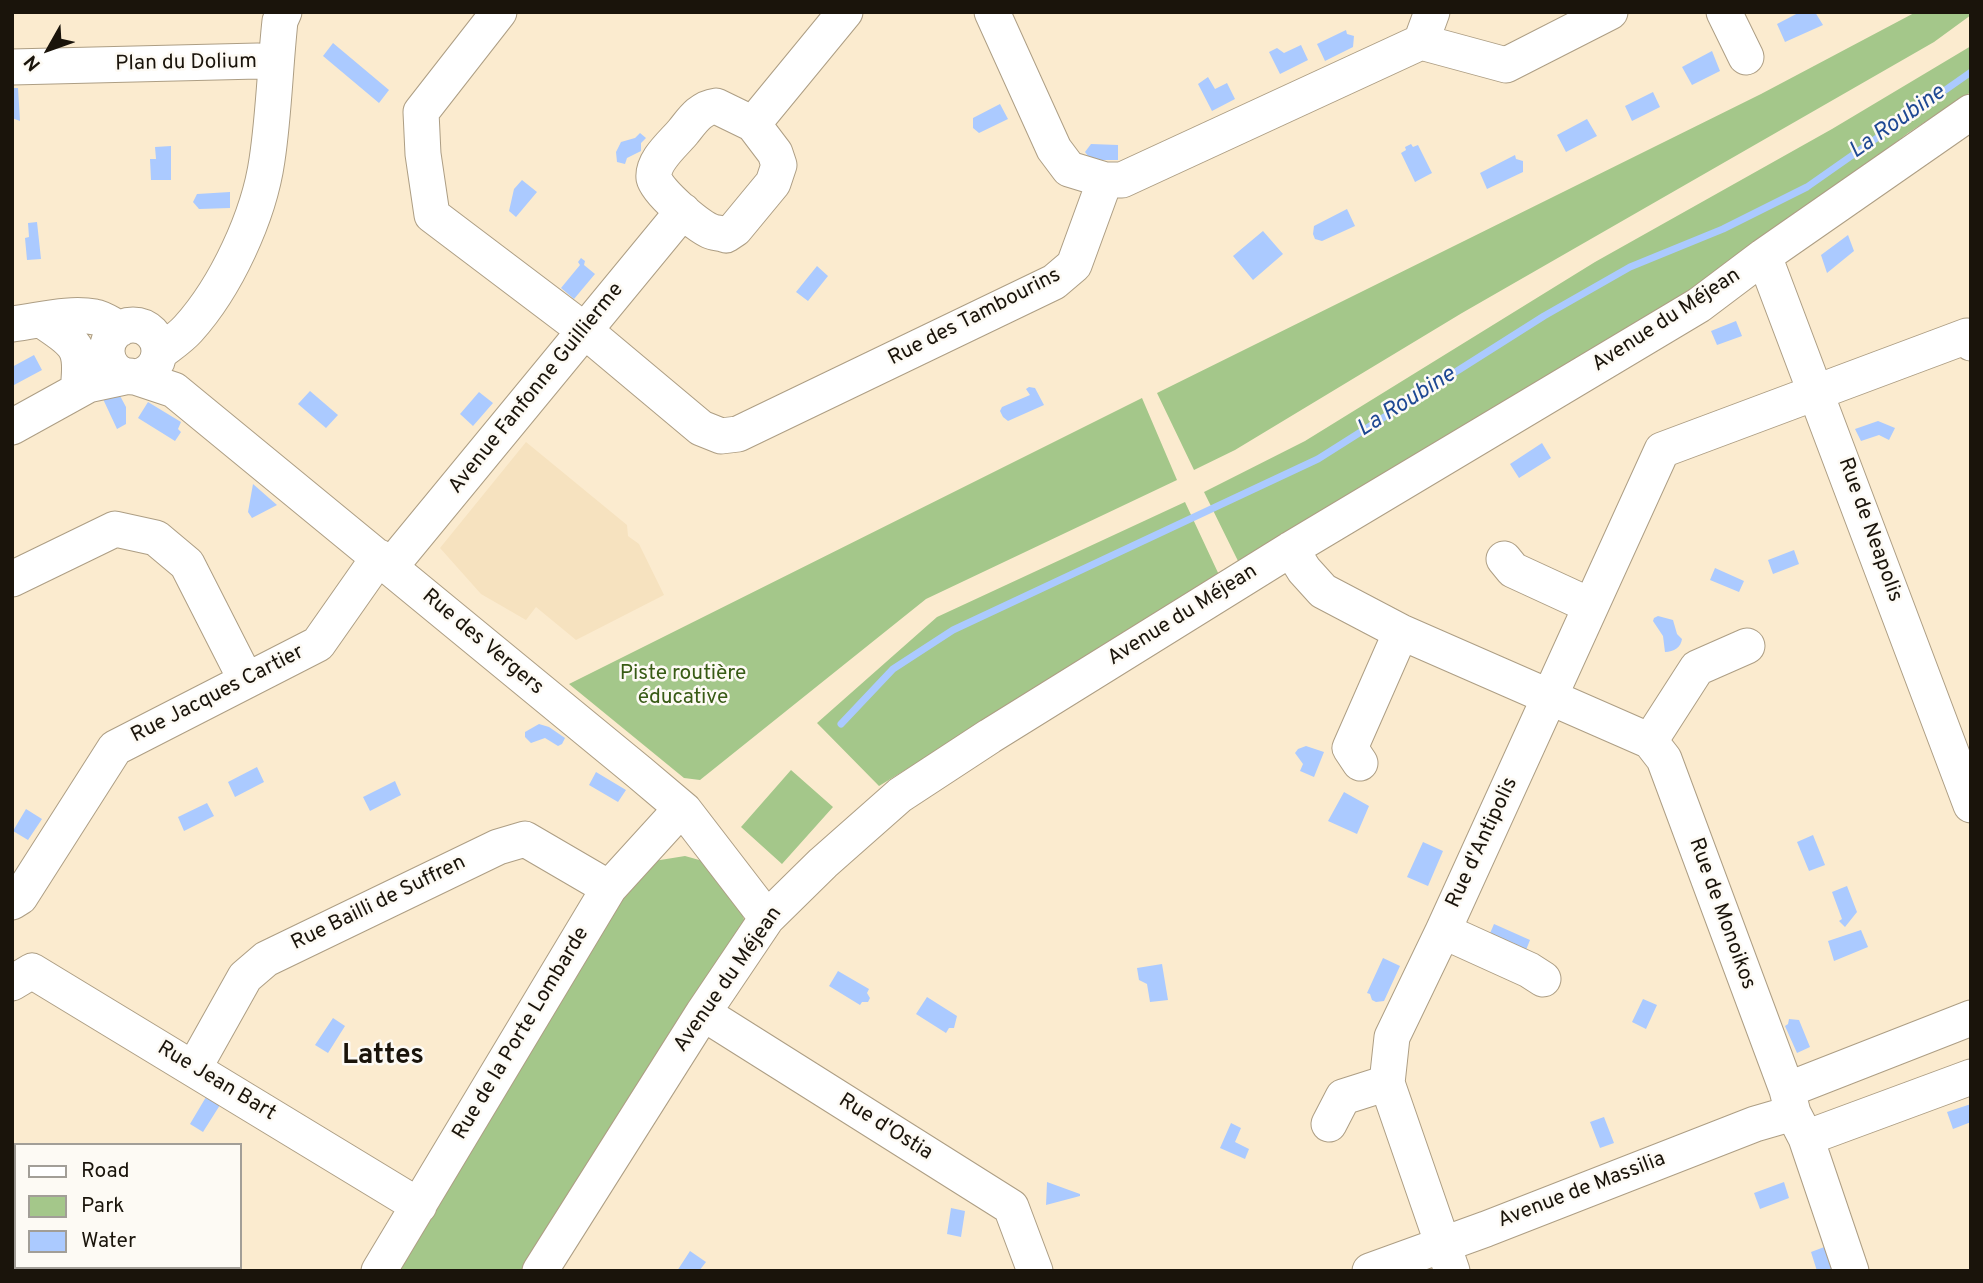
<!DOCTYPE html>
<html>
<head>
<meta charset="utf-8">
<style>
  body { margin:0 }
  #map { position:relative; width:1983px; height:1283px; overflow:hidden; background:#fbebcf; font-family:Overpass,sans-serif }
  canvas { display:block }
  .frame { position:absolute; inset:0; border:14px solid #1a140b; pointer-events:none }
  .legend { position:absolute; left:14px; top:1143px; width:228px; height:126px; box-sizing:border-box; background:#fdfaf4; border:2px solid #a29e97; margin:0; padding:9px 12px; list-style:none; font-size:21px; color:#1a140b }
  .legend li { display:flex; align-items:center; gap:14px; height:35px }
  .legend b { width:35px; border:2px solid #a29e97 }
  .north { position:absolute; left:14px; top:14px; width:70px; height:70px; -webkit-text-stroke:5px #fdfaf4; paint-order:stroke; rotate:230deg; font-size:19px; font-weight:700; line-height:28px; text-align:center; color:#1a140b }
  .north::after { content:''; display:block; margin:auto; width:24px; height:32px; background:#1a140b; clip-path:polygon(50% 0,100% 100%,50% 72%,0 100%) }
</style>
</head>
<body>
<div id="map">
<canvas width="1983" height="1283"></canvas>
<div class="frame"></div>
<ul class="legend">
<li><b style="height:9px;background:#fff"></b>Road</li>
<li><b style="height:19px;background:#a4c78a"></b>Park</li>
<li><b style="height:19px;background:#abcaff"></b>Water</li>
</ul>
<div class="north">N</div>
</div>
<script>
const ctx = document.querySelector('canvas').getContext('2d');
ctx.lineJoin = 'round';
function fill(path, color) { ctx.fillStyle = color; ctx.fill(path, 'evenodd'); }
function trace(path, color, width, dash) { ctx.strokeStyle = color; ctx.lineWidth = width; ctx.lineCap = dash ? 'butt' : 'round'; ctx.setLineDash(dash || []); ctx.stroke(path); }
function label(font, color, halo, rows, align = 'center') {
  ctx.font = font + ' Overpass,sans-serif'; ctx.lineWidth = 5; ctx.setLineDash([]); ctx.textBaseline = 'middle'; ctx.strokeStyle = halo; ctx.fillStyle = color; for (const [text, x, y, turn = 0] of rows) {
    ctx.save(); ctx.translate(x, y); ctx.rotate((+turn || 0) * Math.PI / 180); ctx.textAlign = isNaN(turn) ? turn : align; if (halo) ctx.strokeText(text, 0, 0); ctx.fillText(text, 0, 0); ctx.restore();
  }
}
const built = new Path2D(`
  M 526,442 L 627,525 L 628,536 L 639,544 L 664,595 L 576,640 L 536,607 L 526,620 L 481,594 L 440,548 Z`);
const green = new Path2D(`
  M 1916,12 L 1971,12 L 1971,15 L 1934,42 L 1462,313 L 1235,450 L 1194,470 L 1157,393 L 1761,94 Z
  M 1971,46 L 1971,92 L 1908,133 L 1770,239 L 1688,291 L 1239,563 L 1204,492 L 1305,441 L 1595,262 L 1832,129 Z
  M 1142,398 L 1177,480 L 926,599 L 700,780 L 684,778 L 569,684 Z
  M 1185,502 L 1220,577 L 879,786 L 817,723 L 937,617 Z
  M 791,770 L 833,807 L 782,864 L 741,827 Z
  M 685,856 L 710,863 L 739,905 L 745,922 L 527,1264 L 522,1271 L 392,1271 L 611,907 L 654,861 Z`);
const water = new Path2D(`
  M 1800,12 L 1815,12 L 1823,25 L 1785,42 L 1777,24 Z
  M 1346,30 L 1347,34 L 1354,36 L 1353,47 L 1325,61 L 1317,44 Z
  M 333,43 L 389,90 L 379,103 L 323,56 Z
  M 1301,45 L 1308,60 L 1280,74 L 1269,52 L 1277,48 L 1284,53 Z
  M 1712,51 L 1720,71 L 1692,85 L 1682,67 Z
  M 1208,77 L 1215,89 L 1227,83 L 1235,99 L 1212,111 L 1198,84 Z
  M 12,88 L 18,88 L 20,121 L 12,118 Z
  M 1653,92 L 1660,107 L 1632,121 L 1625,106 Z
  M 1000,104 L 1008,119 L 979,133 L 973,128 L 973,118 Z
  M 1587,119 L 1597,136 L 1566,152 L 1557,135 Z
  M 640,133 L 646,138 L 641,143 L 641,151 L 627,158 L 625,164 L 617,162 L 616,152 L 621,142 L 635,138 Z
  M 1091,144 L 1118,145 L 1118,160 L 1091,160 L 1085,152 Z
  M 1411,144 L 1413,147 L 1418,145 L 1432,173 L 1415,182 L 1401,153 L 1406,150 L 1405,147 Z
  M 171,146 L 171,180 L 151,180 L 150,159 L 156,159 L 155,147 Z
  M 1515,155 L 1516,159 L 1523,161 L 1523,172 L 1487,189 L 1480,173 Z
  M 522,180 L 537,192 L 516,217 L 509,211 L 514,189 Z
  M 230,192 L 230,208 L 199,209 L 193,202 L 197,194 Z
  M 1347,209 L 1355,226 L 1322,241 L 1315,239 L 1313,234 L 1314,226 Z
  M 37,222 L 41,259 L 27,260 L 25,238 L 29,237 L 28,223 Z
  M 1263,231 L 1283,254 L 1253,280 L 1233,256 Z
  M 1848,235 L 1854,251 L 1827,273 L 1821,255 Z
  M 581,258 L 585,261 L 584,265 L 595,274 L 574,299 L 561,288 L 580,265 L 578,262 Z
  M 817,266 L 828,276 L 808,301 L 796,292 Z
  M 1736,321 L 1742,336 L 1717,345 L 1711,331 Z
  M 34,355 L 42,370 L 14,385 L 12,367 Z
  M 1029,387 L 1035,388 L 1044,405 L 1008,421 L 1003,417 L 1000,411 L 1002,407 L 1030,395 L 1026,389 Z
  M 310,391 L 338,415 L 326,428 L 298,404 Z
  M 118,392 L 126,407 L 126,424 L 117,429 L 103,399 Z
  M 479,392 L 493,403 L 473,426 L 460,414 Z
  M 148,402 L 181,422 L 178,429 L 181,432 L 175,441 L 138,418 Z
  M 1878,421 L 1895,428 L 1889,440 L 1879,435 L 1861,441 L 1855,429 Z
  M 1542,443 L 1551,458 L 1519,478 L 1510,464 Z
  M 253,484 L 277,505 L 252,518 L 248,512 Z
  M 1794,550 L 1799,564 L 1773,574 L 1768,560 Z
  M 1715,568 L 1744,581 L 1739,592 L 1710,580 Z
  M 1658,616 L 1673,620 L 1677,634 L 1682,639 C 1681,647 1674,652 1665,652 L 1663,636 L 1653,621 L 1654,618 Z
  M 539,724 L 549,727 L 565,738 L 562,744 L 558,746 L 545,738 L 531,743 L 525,737 L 525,732 Z
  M 1306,746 L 1324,752 L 1314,777 L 1300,771 L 1303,764 L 1295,753 L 1298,749 Z
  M 257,767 L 264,782 L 235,797 L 228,782 Z
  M 596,772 L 626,790 L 618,802 L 589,785 Z
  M 395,781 L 401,795 L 370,811 L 363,797 Z
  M 1344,792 L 1369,806 L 1357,834 L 1328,821 Z
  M 207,803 L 214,816 L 184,831 L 178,817 Z
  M 26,809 L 42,819 L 28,840 L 13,831 Z
  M 1813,835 L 1825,865 L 1809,871 L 1797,842 Z
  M 1423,842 L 1443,851 L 1428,886 L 1407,877 Z
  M 1847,886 L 1857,912 L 1845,927 L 1839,921 L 1842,919 L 1832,892 Z
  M 1494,924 L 1530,940 L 1524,955 L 1488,938 Z
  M 1861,930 L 1868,947 L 1834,961 L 1828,941 Z
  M 1383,958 L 1400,966 L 1384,1001 L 1376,1002 L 1372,1000 L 1370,994 L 1367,993 Z
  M 1162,964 L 1168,1000 L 1150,1002 L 1147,984 L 1139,980 L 1137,968 Z
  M 838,971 L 869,989 L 867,993 L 870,998 L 868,1002 L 862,1002 L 860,1005 L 829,986 Z
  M 927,997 L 957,1016 L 954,1028 L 949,1028 L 946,1033 L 916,1014 Z
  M 1643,999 L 1657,1005 L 1646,1029 L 1632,1022 Z
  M 333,1018 L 345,1026 L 328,1053 L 315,1045 Z
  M 1789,1019 L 1799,1020 L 1810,1047 L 1797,1053 L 1785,1026 L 1788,1024 Z
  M 206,1097 L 220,1105 L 203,1132 L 190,1124 Z
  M 1971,1104 L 1971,1122 L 1953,1129 L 1947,1112 Z
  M 1604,1117 L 1614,1143 L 1600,1148 L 1590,1122 Z
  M 1231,1123 L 1241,1128 L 1235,1142 L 1249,1149 L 1245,1159 L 1220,1148 Z
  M 1047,1182 L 1080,1194 L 1080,1196 L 1046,1205 Z
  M 1784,1182 L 1789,1198 L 1760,1209 L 1754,1193 Z
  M 951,1208 L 965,1211 L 961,1237 L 947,1234 Z
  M 1827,1246 L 1836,1271 L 1817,1271 L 1811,1252 Z
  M 690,1251 L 706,1262 L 699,1271 L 677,1271 Z`);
const stream = new Path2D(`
  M 841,724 L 893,669 L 953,630 L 1318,459 L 1544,316 L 1630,267 L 1723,229 L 1807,187 L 1971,72`);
const minor = new Path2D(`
  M 499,12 L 421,112 L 423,154 L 432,215 L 584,330 L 701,428 L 721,436 L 738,434 L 1054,282 L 1074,265 L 1105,180 L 1122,180 L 1421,42 L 1432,12
  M 992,12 L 1054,149 L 1069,169 L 1105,180
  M 1724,12 L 1746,57
  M 1421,42 L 1506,65 L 1610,12
  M 12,67 L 258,61 L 276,64
  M 716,106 L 753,124 L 775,153 L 779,165 L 773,183 L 735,229 L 726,235 C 721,233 714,233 710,231 C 697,225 657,192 654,178 C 652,161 673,144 683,132 C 692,121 700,108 716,106 Z
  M 753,124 L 845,12
  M 1764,256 L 1971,805
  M 43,321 C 78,345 83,347 78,390
  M 12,324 C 39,321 68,312 95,317 C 103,318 112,325 120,329
  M107 351a26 26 0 1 1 52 0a26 26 0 1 1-52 0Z
  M 159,353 C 169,345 180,338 188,329 C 226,287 259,216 267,160 C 274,114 275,67 280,21 L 284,12
  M 135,377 L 174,390 L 639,772 L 684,810 L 767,918
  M 12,427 L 88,385 L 130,376
  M 1291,549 L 1304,570 L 1323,591 L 1401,632 L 1650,741 L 1664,759 L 1787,1090
  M 1504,559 L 1513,570 L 1589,605
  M 390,567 L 683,211
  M 12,579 L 115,529 L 156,538 L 187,564 L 246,680
  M 1650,741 L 1697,668 L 1747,646
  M 1360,763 L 1350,748 L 1401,632
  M 12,902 L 20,897 L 115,748 L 318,644 L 379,557
  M 1443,931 L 1529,970 L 1543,979
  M 12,983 L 32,971 L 419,1206
  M 703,1013 L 1011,1207 L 1035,1271
  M 1971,1018 L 1787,1090 L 1793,1113 L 1806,1138 L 1971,1077
  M 194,1068 L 245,977 L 266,959 L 498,847 L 525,839 L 609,888
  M 1329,1124 L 1343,1097 L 1387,1083
  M 1806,1138 L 1851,1271
  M 379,1271 L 609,888 L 670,821 L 684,810
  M 540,1271 L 703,1013 L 767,918 L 823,863 L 900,795 L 990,736 L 1291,549 L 1699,305 L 1764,256 L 1971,112
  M 1370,1271 L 1486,1229 L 1755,1124 L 1793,1113
  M 1452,1271 L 1387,1083 L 1392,1037 L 1443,931 L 1662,450 L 1967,336 L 1971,343`);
const streetNames = [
  ["Plan du Dolium",186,64,-1],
  ["Rue des Tambourins",975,318,-27],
  ["Avenue du Méjean",1667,321,-33],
  ["Avenue Fanfonne Guillierme",537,389,-51],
  ["Rue de Neapolis",1869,530,70],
  ["Avenue du Méjean",1183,616,-32],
  ["Rue des Vergers",482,643,40],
  ["Rue Jacques Cartier",218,695,-27],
  ["Rue d'Antipolis",1483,843,-65],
  ["Rue Bailli de Suffren",379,904,-26],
  ["Rue de Monoikos",1721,914,70],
  ["Avenue du Méjean",729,980,-55],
  ["Rue de la Porte Lombarde",522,1034,-59],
  ["Rue Jean Bart",216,1082,31],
  ["Rue d'Ostia",885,1128,32],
  ["Avenue de Massilia",1582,1191,-21]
];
const parkNames = [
  ["Piste routière",683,675],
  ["éducative",683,699]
];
const waterNames = [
  ["La Roubine",1898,123,-35],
  ["La Roubine",1407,403,-32]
];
const districtNames = [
  ["Lattes",383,1057]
];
fill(built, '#f6e2bf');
fill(green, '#a4c78a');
fill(water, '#abcaff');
trace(stream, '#abcaff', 7);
trace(minor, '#ad9e84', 37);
trace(minor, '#fff', 35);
label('21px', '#1a140b', '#fdfaf4', streetNames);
label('21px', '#385b15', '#fdfaf4', parkNames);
label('italic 23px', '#1e4893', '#fdfaf4', waterNames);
label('bold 28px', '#1a140b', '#fdfaf4', districtNames);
</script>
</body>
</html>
